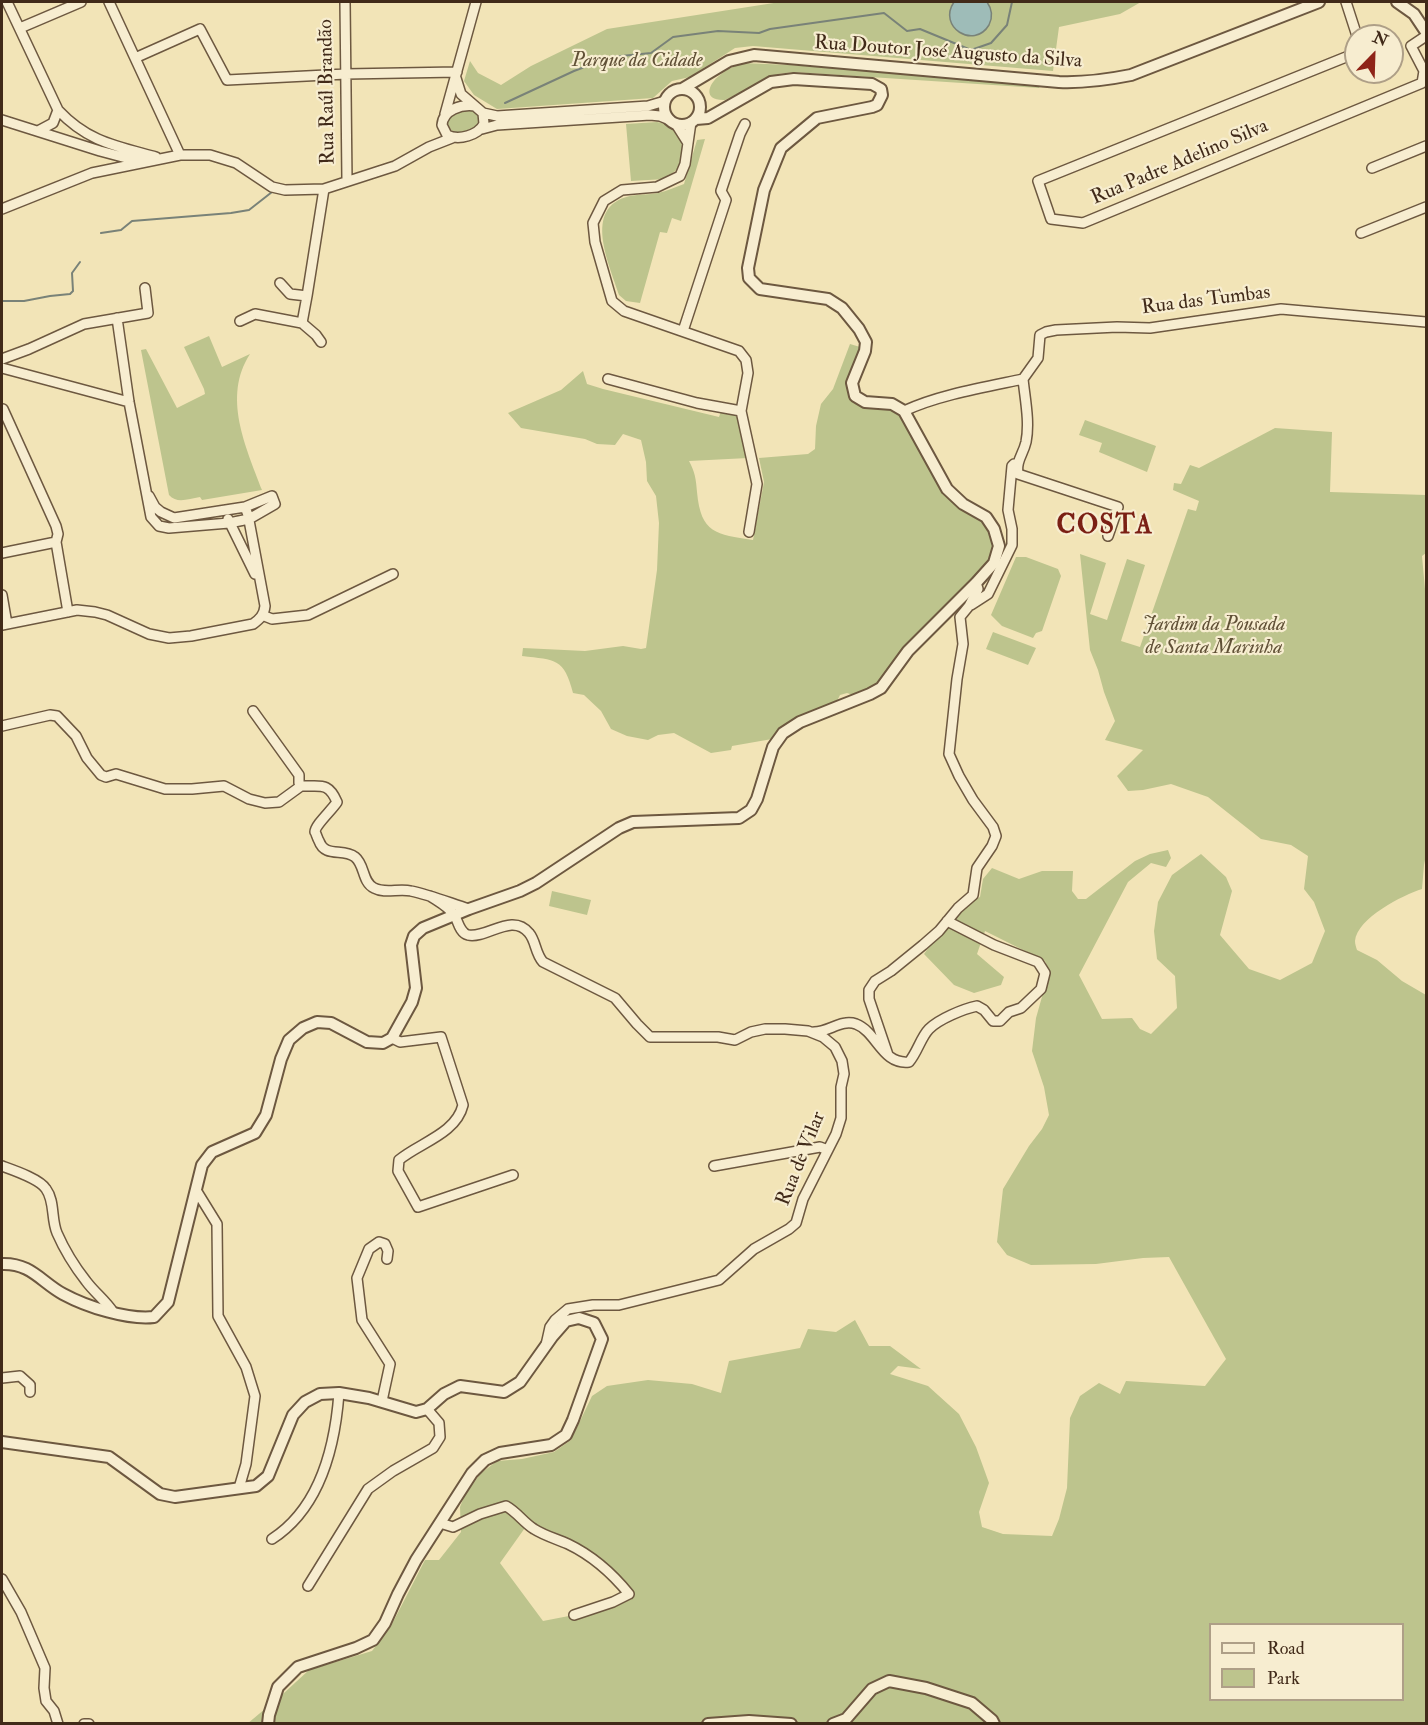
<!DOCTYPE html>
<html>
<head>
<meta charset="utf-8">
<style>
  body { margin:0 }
  #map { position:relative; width:1428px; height:1725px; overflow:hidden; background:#f2e4b7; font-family:"IM FELL Double Pica",serif }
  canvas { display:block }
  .frame { position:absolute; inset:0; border:3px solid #412a19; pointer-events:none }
  .legend { position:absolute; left:1209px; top:1623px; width:195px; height:78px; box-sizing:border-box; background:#f7edd0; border:2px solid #ae9f87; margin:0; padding:8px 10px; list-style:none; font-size:18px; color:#412a19 }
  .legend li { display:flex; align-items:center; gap:12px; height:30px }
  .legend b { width:30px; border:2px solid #ae9f87 }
  .north { position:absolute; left:1344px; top:24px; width:60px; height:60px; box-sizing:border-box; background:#f7edd0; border:2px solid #ae9f87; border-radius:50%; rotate:23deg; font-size:16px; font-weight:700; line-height:24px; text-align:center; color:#412a19 }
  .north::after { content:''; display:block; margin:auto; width:21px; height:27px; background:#8f2418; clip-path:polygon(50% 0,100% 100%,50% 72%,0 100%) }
</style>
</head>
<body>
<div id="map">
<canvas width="1428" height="1725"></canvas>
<div class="frame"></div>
<ul class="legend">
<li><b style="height:8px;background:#f7edd0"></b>Road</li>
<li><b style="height:16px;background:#bdc48d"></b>Park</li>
</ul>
<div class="north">N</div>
</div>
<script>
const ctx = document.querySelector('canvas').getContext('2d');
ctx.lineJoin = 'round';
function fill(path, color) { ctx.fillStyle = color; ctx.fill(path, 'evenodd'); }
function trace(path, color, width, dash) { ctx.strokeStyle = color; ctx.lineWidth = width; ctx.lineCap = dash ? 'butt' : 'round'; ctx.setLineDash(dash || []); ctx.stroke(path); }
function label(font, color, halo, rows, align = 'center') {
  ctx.font = font + ' "IM FELL Double Pica",serif'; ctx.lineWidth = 4.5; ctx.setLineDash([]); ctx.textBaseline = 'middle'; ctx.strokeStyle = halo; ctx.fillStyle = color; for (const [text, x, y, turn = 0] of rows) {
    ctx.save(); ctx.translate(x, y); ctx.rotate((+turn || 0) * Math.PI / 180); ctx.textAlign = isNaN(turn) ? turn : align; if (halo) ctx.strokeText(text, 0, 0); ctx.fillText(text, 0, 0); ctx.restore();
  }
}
const green = new Path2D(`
  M 780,2 L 1141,2 L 1120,14 L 1059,27 L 1053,71 L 753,46 L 735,48 L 690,77 L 672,81 L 653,98 L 497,109 L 474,95 L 464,81 L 470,61 L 478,73 L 501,85 L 531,66 L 607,29 Z
  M 743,63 L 790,65 L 1041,84 L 1039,88 L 793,72 L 778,74 L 725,100 C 703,101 707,85 720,75 C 727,69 735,66 743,63 Z
  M 470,109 L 474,109 L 479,114 C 481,128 472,129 461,134 L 451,130 L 448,124 L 450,116 L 457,112 Z
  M 657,122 C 685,127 684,145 680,167 L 665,179 L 631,181 L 626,124 Z
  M 705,139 L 681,221 L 672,218 L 667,233 L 660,232 L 640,303 L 626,301 L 619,295 C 610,265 581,207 630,196 C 639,194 649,195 658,193 C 667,191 675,187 684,184 L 697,140 Z
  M 209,336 L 222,367 L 250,354 C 222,397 246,447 262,490 L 202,500 L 200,497 C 188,499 177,504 169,495 L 141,350 L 146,349 L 177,408 L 205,394 L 204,389 L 184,347 Z
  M 850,344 L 860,347 C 854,368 842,379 853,402 C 857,403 862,406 867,407 C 881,411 882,402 899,415 C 913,435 923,458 937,479 C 954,503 1003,520 993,557 L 876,685 L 853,695 L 847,693 L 840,695 L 837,701 C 816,710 784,720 772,739 L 732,746 L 731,750 L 711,753 L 674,733 L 658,735 L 648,740 L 627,736 L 611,729 L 601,711 L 584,695 L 573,693 C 564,658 556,660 522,656 L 523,648 L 585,651 L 623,646 L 641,649 L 646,648 L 657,570 L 659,523 L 656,496 L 647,481 L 646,462 L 641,440 L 623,434 L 615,445 L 597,444 L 585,439 L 521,428 L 508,413 L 561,390 L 583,371 L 587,384 L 603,389 L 719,417 L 721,411 L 739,415 L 748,458 L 689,461 C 695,472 696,479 697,492 C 701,534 716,534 753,540 L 764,482 L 759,458 L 808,454 L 815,449 L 816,426 L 821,404 L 833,389 Z
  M 1085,420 L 1156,446 L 1147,472 L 1099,452 L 1102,443 L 1079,435 Z
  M 1275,428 L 1332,432 L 1330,492 L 1426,495 L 1426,553 L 1422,556 L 1425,589 L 1426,592 L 1426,855 L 1424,865 L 1422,889 C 1403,895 1357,918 1355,941 C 1355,944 1356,947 1357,950 L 1377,960 L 1402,981 L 1426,995 L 1426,1723 L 247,1724 L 284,1693 L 309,1670 L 372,1651 L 391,1626 L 425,1560 L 439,1560 L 461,1532 L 460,1507 L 464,1497 L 480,1474 L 497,1461 L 522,1459 L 554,1452 L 571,1440 L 592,1396 L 607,1386 L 648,1380 L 692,1384 L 721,1393 L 729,1361 L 800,1348 L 808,1329 L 836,1332 L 855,1320 L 869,1346 L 890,1346 L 921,1369 L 898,1366 L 890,1374 L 928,1386 L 959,1414 L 976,1447 L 989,1483 L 979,1512 L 982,1527 L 1003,1534 L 1052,1536 L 1059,1519 L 1067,1488 L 1070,1418 L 1080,1396 L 1099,1383 L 1120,1394 L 1126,1381 L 1205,1386 L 1226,1359 L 1169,1257 L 1143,1258 L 1096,1264 L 1031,1265 L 1007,1255 L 997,1242 L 1003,1189 L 1029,1146 L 1042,1129 L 1049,1115 L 1044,1087 L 1032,1051 L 1036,1018 L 1049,972 L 1045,961 L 985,931 L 977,954 L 1004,977 L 1001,985 L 974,993 L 954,985 L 924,954 L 956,910 L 980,897 L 983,879 L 992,868 L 1019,879 L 1042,871 L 1073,871 L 1072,891 L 1078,899 L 1086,899 L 1135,861 L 1150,854 L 1168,850 L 1171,858 L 1166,867 L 1151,863 L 1128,882 L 1079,975 L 1102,1019 L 1132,1018 L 1140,1029 L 1151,1034 L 1177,1008 L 1175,976 L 1157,959 L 1154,931 L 1158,902 L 1172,875 L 1201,854 L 1226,877 L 1232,891 L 1220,935 L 1249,969 L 1280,980 L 1312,963 L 1325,931 L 1314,902 L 1304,889 L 1308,856 L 1291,845 L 1261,839 L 1208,797 L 1171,784 L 1143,790 L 1128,791 L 1117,776 L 1143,750 L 1105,740 L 1115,721 L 1104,692 L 1098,670 L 1090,650 L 1080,554 L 1106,563 L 1090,614 L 1107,620 L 1127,559 L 1145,565 L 1121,641 L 1140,647 L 1188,509 L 1196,511 L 1199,501 L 1173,490 L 1174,483 L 1181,484 L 1190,465 L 1199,468 ZM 527,1525 L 601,1565 L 628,1594 L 574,1615 L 543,1621 L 500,1563 ZM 1210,1624 L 1402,1624 L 1402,1700 L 1210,1700 Z
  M 1016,557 L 1026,557 L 1058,569 L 1061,576 L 1042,631 L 1036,633 L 1033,638 L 1002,626 L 991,615 Z
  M 993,632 L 1036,648 L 1028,665 L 986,649 Z
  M 552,891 L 591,900 L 587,915 L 549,906 Z`);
const water = new Path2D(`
  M 954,2 L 987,2 C 992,9 993,17 989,25 C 974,50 937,27 954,2 Z`);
const stream = new Path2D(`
  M 505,103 L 574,71 L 611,57 L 651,53 L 673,37 L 718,31 L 759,33 L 770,29 L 884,13 L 907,31 L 920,29 L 971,50 L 991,43 L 1007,25 L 1012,2
  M 101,233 L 121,230 L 132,221 L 231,213 L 249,210 L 272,192
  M 2,301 L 24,301 L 50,296 L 70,294 L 73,291 L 72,273 L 80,262`);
const minor = new Path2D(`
  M 7,2 L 58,110 C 88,142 116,146 156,157
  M 109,2 L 180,155
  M 345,2 L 347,181
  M 1346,2 L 1357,36
  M 20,28 L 81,2
  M 1356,53 L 1038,181 L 1051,219 L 1083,223 L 1422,83 L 1424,71 L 1411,46 L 1426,36
  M 135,58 L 200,29 L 227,80 L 346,74 L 457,72
  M 456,78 L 461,94 L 483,113 L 484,124 C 478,135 459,141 447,135 L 442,125 C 443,110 461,104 475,106
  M 483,113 L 497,116 L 648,106 L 665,101
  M 445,114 L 476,2
  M 2,120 L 100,151 L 130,159 L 139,159
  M 691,122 L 685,164 L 680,176 L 657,187 L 622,190 L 604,201 L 593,223 L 595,242 L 612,301 L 624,311 L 739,351 L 746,360 L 748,373 L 741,411 L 757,484 L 749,532
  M 676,124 L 688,143
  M 482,129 L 497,125 L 650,115 L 660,116 L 670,120
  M 38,131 L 53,123 L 58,110
  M 1372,168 L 1426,146
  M 2,209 L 92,173 L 180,155 L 210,155 L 236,163 L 272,187 L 285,190 L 324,189 L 395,166 L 429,147 L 452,138
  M 1361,233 L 1426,207
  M 280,283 L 290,294 L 307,296 L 324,189
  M 307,296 L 302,323 L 316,335 L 321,342
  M 117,318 L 129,402 L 151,517 L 159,526 L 169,528 L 229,523 L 249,519 L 275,504 L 272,496 L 245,507
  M 240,321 L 255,314 L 302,323
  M 683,331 L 726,200 L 721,191 L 740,134 L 745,124
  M 2,359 L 29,349 L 84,324 L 148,313 L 145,288
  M 2,368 L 129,402
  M 608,379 L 697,403 L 741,411
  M 1023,379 L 1038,358 L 1040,335 L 1046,332 L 1056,330 L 1117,327 L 1150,328 L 1281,309 L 1426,322
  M 1023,379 C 1025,399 1030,422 1026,442 C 1023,455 1016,460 1018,474 L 1118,507 L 1108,536
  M 3,409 L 56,526 L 58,534 L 56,542 L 68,612
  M 904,411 C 938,395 985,387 1023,379
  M 228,519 L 255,574
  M 2,553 L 56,542
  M 2,595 L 7,624
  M 971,605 L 988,594 L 1012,545 L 1012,529 L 1008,510 L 1012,466 L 1014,464
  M 262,615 L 272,619 L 308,615 L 393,574
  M 2,625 L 77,610 L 95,612 L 107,615 L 149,634 L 169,638 L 191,636 L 253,624 C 260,619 264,615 265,606 L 248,515 L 245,507 L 174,518 L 161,512 L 155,507 L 149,496
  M 253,711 L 299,775 L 299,783 L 301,786
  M 2,726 L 50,715 L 57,716 L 76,736 L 87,758 L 101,775 L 106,777 L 116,774 L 165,789 L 192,789 L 224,786 L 249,799 L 265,803 L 279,802 L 301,786
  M 301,786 C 320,787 328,781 337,802 C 332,810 315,825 315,832 C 316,833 318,840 319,841 C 325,858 343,848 355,857 C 365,865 362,882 374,888 C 385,894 399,888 411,891 C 430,895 450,903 469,909
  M 430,896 C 439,902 449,907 455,916 C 458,922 460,933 468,935 C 487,939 512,912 529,933 C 536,941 535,953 543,962 L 615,998 L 637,1024 L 650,1037 L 718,1037 L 735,1040 L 751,1032 L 765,1029 L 785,1029 L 808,1031 L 823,1037 L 835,1047 L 842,1061 L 844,1074 L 841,1087 L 841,1118 L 836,1134 L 803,1199 L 796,1223 L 789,1229 L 754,1249 L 719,1280 L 619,1305 L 593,1305 L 568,1309 L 555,1320 L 550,1327 L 546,1345
  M 814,1032 C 829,1032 841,1019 856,1024 C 877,1032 882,1065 909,1062 C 917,1053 921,1037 929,1029 C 939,1019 963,1009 977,1006 L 984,1010 L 993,1021 L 1000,1021 L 1009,1012 L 1021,1008 L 1041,989 L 1045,973 L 1038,962 L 994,945 L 947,921
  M 392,1038 L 400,1042 L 441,1037 L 463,1105 C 456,1134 419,1143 399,1160 L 398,1171 L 418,1207 L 513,1175
  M 888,1055 L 869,999 L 869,990 L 875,981 L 891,971 L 923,945 L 939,931 L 958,908 L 973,895 L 977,868 L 992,846 L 996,836 L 993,827 L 973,800 L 959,776 L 949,754 L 957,679 L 963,644 L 960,617 L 969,606 L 978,589 L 976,583
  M 2,1166 C 13,1170 40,1179 46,1189 C 55,1201 51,1219 57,1233 C 64,1249 75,1267 86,1281 C 94,1292 105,1300 113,1312
  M 714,1166 L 820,1147 L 828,1150
  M 196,1190 L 217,1224 L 218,1316 L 246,1367 L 255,1396 L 246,1464 L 239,1488
  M 2,1378 L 20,1376 L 30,1385 L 30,1392
  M 382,1401 L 390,1364 L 362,1320 L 357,1278 L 369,1249 L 379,1242 L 385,1244 L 388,1251 L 387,1259
  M 440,1523 L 453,1527 L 480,1514 L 506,1506 C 517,1512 524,1523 534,1529 C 545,1536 557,1539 568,1544 C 593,1556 612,1573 629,1594 L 613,1602 L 574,1615
  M 272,1539 C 320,1508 335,1447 339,1393
  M 2,1579 L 21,1612 L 45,1668 L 44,1688 L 46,1701 L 54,1711 L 58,1724
  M 308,1586 L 368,1489 L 393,1471 L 433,1448 L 440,1437 L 439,1423 L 427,1409
  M 84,1724 L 89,1724`);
const tertiary = new Path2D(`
  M 1397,2 L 1414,14 L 1426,32
  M 682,89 L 729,61 L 754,55 L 1059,82 C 1084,83 1106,80 1131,75 L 1319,2
  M664 107a18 18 0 1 1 36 0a18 18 0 1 1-36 0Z
  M 2,1264 C 31,1263 41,1282 63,1294 C 87,1307 128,1320 154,1317 L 168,1302 L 202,1165 L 212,1152 L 255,1133 L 266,1115 L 281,1059 L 289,1040 L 303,1028 L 317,1022 L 331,1023 L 367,1042 L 383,1043 L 392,1038 L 412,1002 L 416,988 L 411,945 L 414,936 L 423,928 L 469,909 L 520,891 L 536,883 L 619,828 L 633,822 L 739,818 L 751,810 L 757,799 L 773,747 L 783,733 L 800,722 L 870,694 L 881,688 L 908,651 L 976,583 L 994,563 L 999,546 L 994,529 L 986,517 L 963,504 L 947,489 L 904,411 L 892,404 L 865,402 L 855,396 L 852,383 L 865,351 L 866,342 L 859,329 L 842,308 L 828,299 L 760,289 L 749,278 L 748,268 L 764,190 L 781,148 L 817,118 L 872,107 L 877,105 L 882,95 L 881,89 L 872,84 L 794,79 L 771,82 L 708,118 L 696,119
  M 2,1442 L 109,1457 L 160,1494 L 175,1497 L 256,1486 L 268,1476 L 293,1415 L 305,1402 L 320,1394 L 339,1393 L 369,1398 L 416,1412 L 427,1409 L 444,1394 L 460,1386 L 504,1392 L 520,1382 L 552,1337 L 566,1321 L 579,1318 L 594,1323 L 602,1339 L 573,1420 L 566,1435 L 551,1445 L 500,1453 L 485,1460 L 472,1473 L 416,1560 L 398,1594 L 385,1623 L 373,1640 L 356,1648 L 298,1667 L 278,1687 L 269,1715 L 268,1724
  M 708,1724 L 749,1721 L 791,1724
  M 833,1724 L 846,1719 L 872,1689 L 889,1681 L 926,1688 L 972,1703 L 992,1720 L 994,1724`);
const streetNames = [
  ["Rua Doutor José Augusto da Silva",948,53,4],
  ["Rua Raúl Brandão",328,92,-91],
  ["Rua Padre Adelino Silva",1180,163,-23],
  ["Rua das Tumbas",1206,301,-7],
  ["Rua de Vilar",802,1159,-68]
];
const parkNames = [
  ["Parque da Cidade",637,62],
  ["Jardim da Pousada",1214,626],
  ["de Santa Marinha",1214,649]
];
const districtNames = [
  ["COSTA",1105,527]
];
fill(green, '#bdc48d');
fill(water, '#9ebcb8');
trace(water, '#798278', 1.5);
trace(stream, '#798278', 2);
trace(minor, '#6d5840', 12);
trace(tertiary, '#6d5840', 14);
trace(minor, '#f7edd0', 9);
trace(tertiary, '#f7edd0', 10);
label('20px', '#412a19', '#f7edd0', streetNames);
label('italic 20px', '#605036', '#f7edd0', parkNames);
ctx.letterSpacing = '1.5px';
label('bold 26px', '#7a1f14', '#f7edd0', districtNames);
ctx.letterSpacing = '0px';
</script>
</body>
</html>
